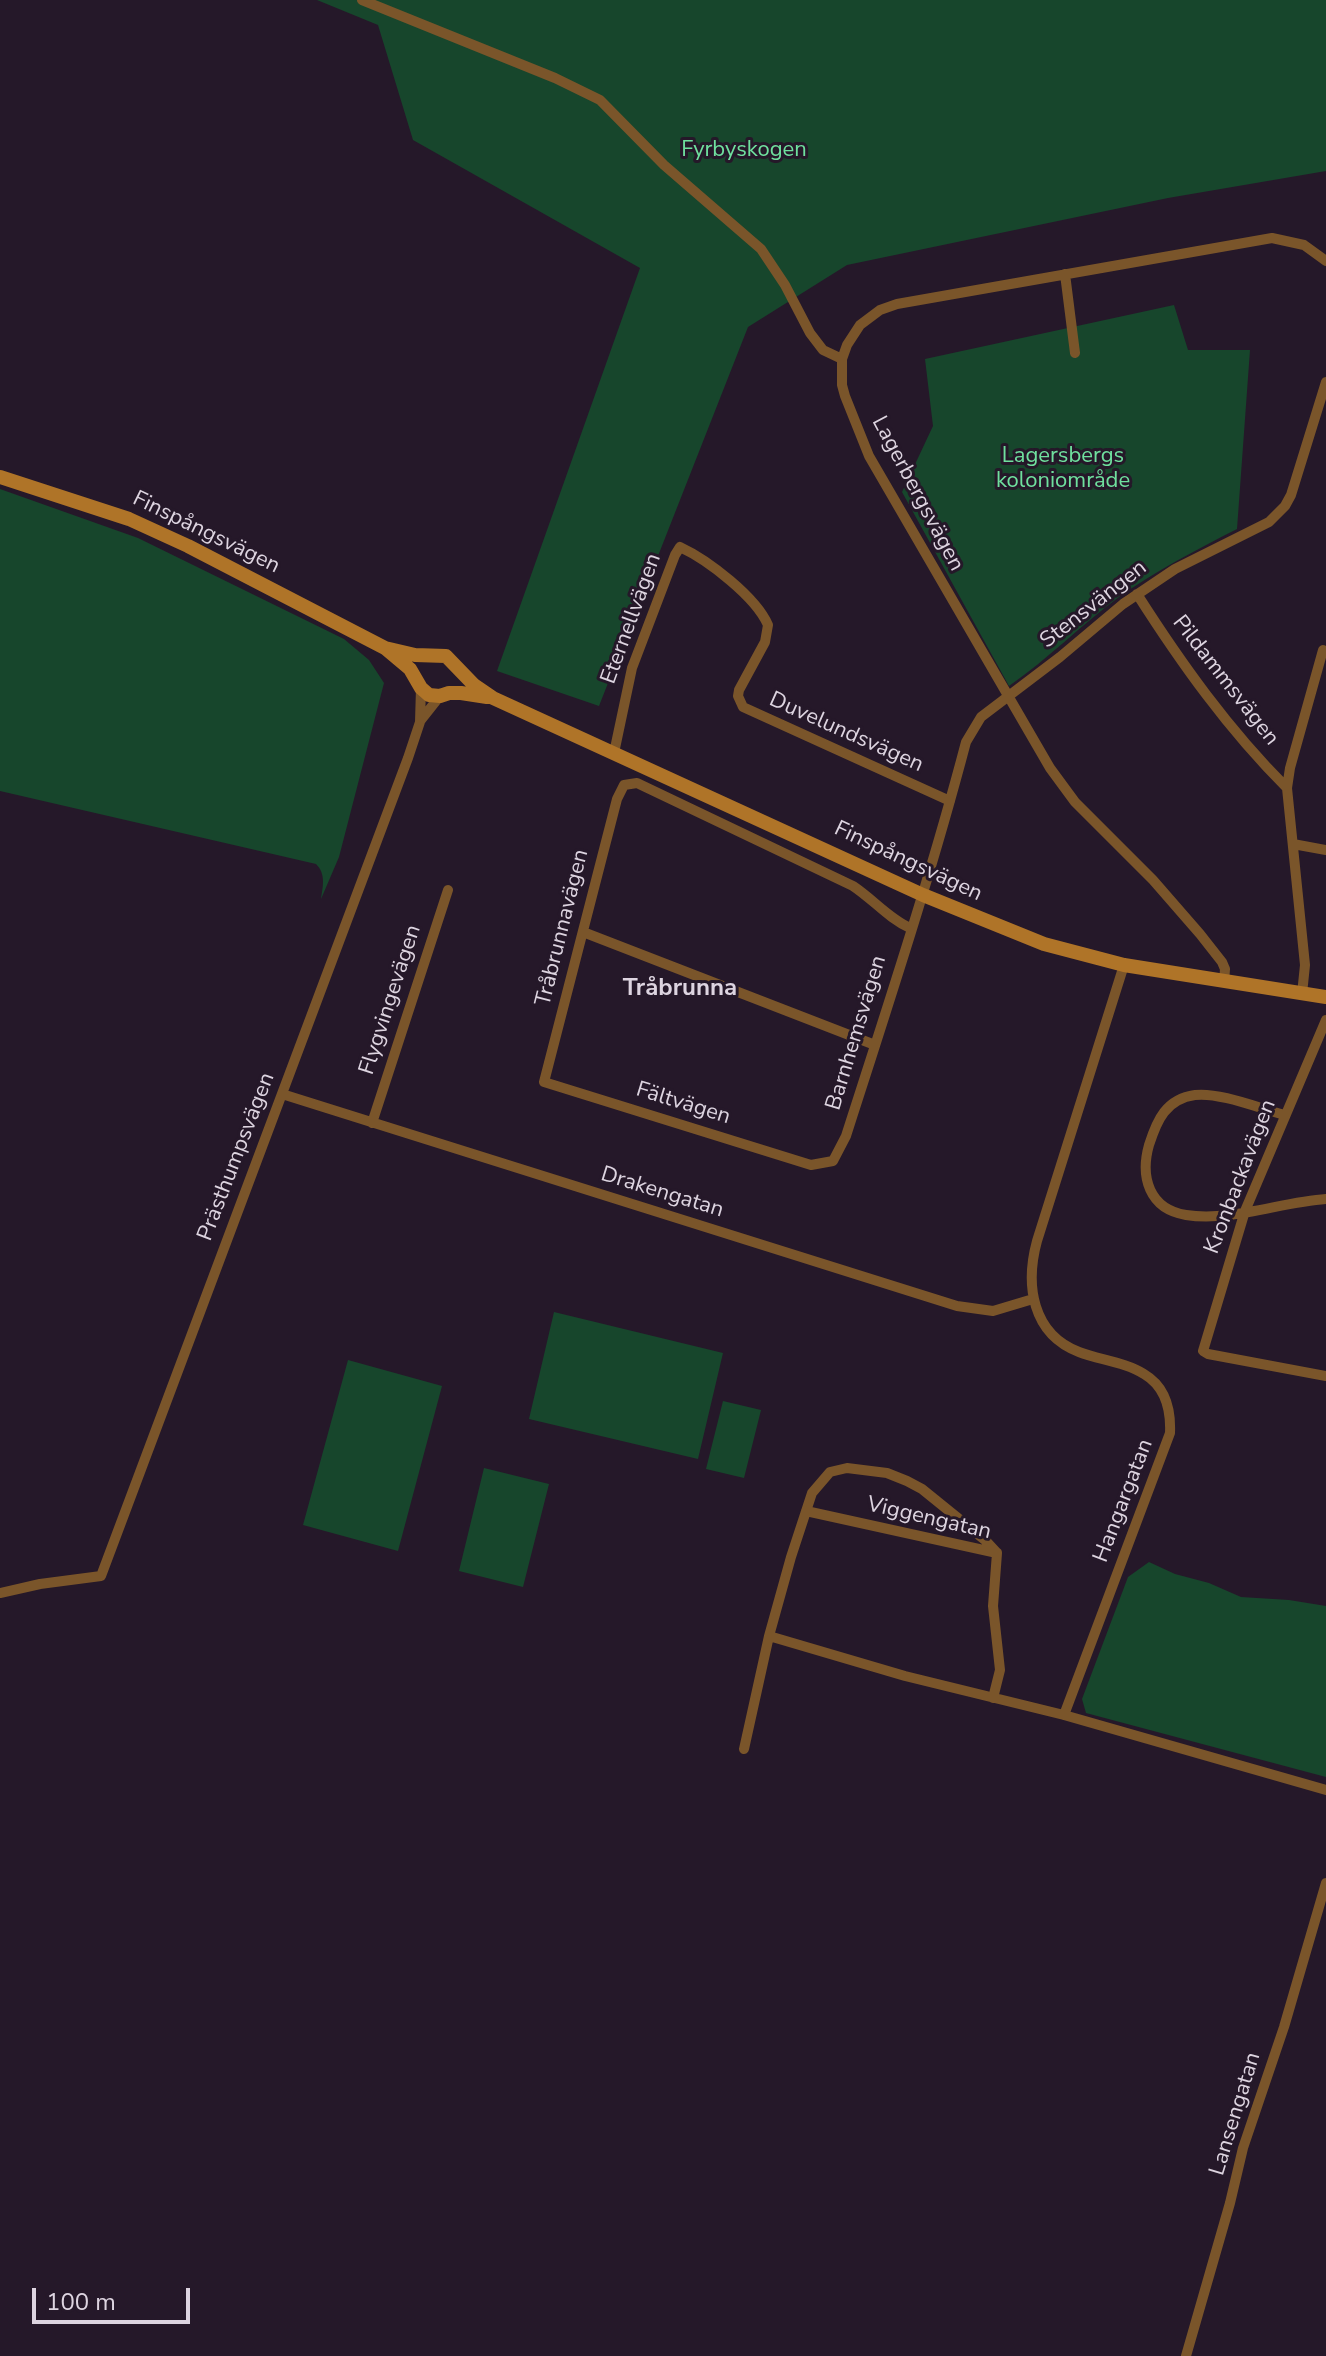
<!DOCTYPE html>
<html>
<head>
<meta charset="utf-8">
<style>
  body { margin:0 }
  #map { position:relative; width:1326px; height:2356px; overflow:hidden; background:#251829; font-family:"Nunito Sans",sans-serif }
  canvas { display:block }
  .scale { position:absolute; left:32px; top:2288px; width:158px; height:36px; box-sizing:border-box; border:4px solid #ddd4e0; border-top:0; padding-left:10px; font-size:24px; line-height:28px; white-space:nowrap; color:#ddd4e0; -webkit-text-stroke:6px #251829; paint-order:stroke }
</style>
</head>
<body>
<div id="map">
<canvas width="1326" height="2356"></canvas>
<div class="scale">100 m</div>
</div>
<script>
const ctx = document.querySelector('canvas').getContext('2d');
ctx.lineJoin = 'round';
function fill(path, color) { ctx.fillStyle = color; ctx.fill(path, 'evenodd'); }
function trace(path, color, width, dash) { ctx.strokeStyle = color; ctx.lineWidth = width; ctx.lineCap = dash ? 'butt' : 'round'; ctx.setLineDash(dash || []); ctx.stroke(path); }
function label(font, color, halo, rows, align = 'center') {
  ctx.font = font + ' "Nunito Sans",sans-serif'; ctx.lineWidth = 6; ctx.setLineDash([]); ctx.textBaseline = 'middle'; ctx.strokeStyle = halo; ctx.fillStyle = color; for (const [text, x, y, turn = 0] of rows) {
    ctx.save(); ctx.translate(x, y); ctx.rotate((+turn || 0) * Math.PI / 180); ctx.textAlign = isNaN(turn) ? turn : align; if (halo) ctx.strokeText(text, 0, 0); ctx.fillText(text, 0, 0); ctx.restore();
  }
}
const green = new Path2D(`
  M 317,0 L 1326,0 L 1326,171 L 1168,198 L 847,265 L 748,327 L 599,706 L 497,671 L 640,268 L 413,140 L 378,25 Z
  M 1174,305 L 1188,350 L 1250,350 L 1237,529 C 1196,550 1157,570 1119,597 C 1081,625 1048,659 1009,686 L 902,492 L 933,426 L 925,359 Z
  M 0,489 L 138,538 L 344,639 L 369,660 L 384,683 L 339,857 L 321,899 C 323,886 326,874 316,864 L 0,791 Z
  M 554,1312 L 723,1353 L 698,1459 L 529,1419 Z
  M 348,1360 L 442,1386 L 398,1551 L 303,1525 Z
  M 723,1401 L 761,1410 L 744,1478 L 706,1469 Z
  M 484,1468 L 549,1484 L 523,1587 L 459,1571 Z
  M 1149,1562 L 1175,1574 L 1209,1583 L 1241,1597 L 1289,1600 L 1326,1606 L 1326,1777 L 1086,1713 L 1082,1699 L 1128,1577 Z`);
const street = new Path2D(`
  M 362,0 L 555,78 L 600,100 L 664,165 L 761,249 L 785,285 L 810,333 L 823,350 L 842,359
  M 1065,274 L 1075,353
  M 1137,594 C 1181,663 1228,729 1287,788 L 1305,965 L 1302,994
  M 421,720 L 440,696
  M 614,753 L 632,668 L 675,555 L 680,547 C 708,560 756,597 768,625 L 765,642 L 739,690 L 738,696 L 743,707 L 950,801
  M 1287,788 L 1290,768 L 1323,650
  M 1293,844 L 1326,850
  M 910,928 C 888,918 874,900 853,886 L 637,783 L 624,785 L 617,799 L 544,1082 L 811,1165 L 833,1161 L 846,1136 C 888,1005 931,875 966,742 L 981,717 L 1060,657 L 1123,604 L 1175,569 L 1269,522 L 1285,506 L 1291,495 L 1326,382
  M 583,932 L 875,1045
  M 1224,982 L 1225,969 L 1222,962 L 1200,934 L 1153,880 L 1075,802 L 1050,768 L 869,456 L 845,396 L 842,385 L 842,359 L 847,345 L 860,325 L 880,310 L 897,304 L 1272,238 L 1304,245 L 1326,261
  M 1326,1020 L 1245,1211 L 1203,1351 L 1208,1354 L 1326,1376
  M 282,1094 L 957,1306 L 993,1311 L 1033,1299
  M 1285,1115 C 1261,1109 1220,1092 1195,1095 C 1166,1099 1157,1120 1149,1145 C 1140,1177 1149,1209 1186,1215 C 1231,1222 1281,1202 1326,1199
  M 372,1123 L 448,890
  M 806,1511 L 997,1553 L 993,1606 L 1000,1670 L 993,1698
  M 0,1593 L 40,1584 L 101,1576 L 408,758 L 420,722 L 421,688
  M 769,1636 L 905,1676 L 1064,1715 L 1326,1790
  M 1064,1715 L 1170,1433 C 1171,1410 1166,1387 1144,1374 C 1125,1362 1100,1360 1079,1352 C 1032,1334 1025,1285 1037,1241 L 1124,965
  M 744,1749 L 769,1636 L 791,1557 L 812,1493 L 830,1472 L 847,1468 L 887,1473 L 907,1481 L 922,1489 L 985,1540 L 997,1553
  M 1186,2356 L 1230,2203 L 1243,2148 L 1284,2027 L 1326,1883`);
const secondary = new Path2D(`
  M 0,477 L 129,519 L 188,546 L 385,648 L 410,669 L 421,688 L 429,695 L 440,696 L 449,693 L 461,693 L 487,697
  M 385,648 L 415,655 L 446,656 L 474,685 L 493,698 L 923,895 L 1044,944 L 1124,965 L 1326,997`);
const parkNames = [
  ["Fyrbyskogen",744,151],
  ["Lagersbergs",1063,457],
  ["koloniområde",1063,482]
];
const streetNames = [
  ["Lagerbergsvägen",917,494,62],
  ["Finspångsvägen",206,533,26],
  ["Stensvängen",1094,605,-38],
  ["Eternellvägen",632,619,-70],
  ["Pildammsvägen",1225,681,52],
  ["Duvelundsvägen",846,733,24],
  ["Finspångsvägen",908,862,25],
  ["Tråbrunnavägen",563,928,-76],
  ["Flygvingevägen",391,1000,-72],
  ["Barnhemsvägen",857,1033,-73],
  ["Fältvägen",683,1104,17],
  ["Prästhumpsvägen",237,1157,-69],
  ["Kronbackavägen",1241,1177,-69],
  ["Drakengatan",662,1193,17],
  ["Hangargatan",1124,1501,-69],
  ["Viggengatan",929,1519,13],
  ["Lansengatan",1236,2114,-73]
];
const neighbourhoodNames = [
  ["Tråbrunna",680,989]
];
fill(green, '#17462c');
trace(street, '#7a552a', 10);
trace(secondary, '#af7428', 14);
label('22px', '#6fe09e', '#251829', parkNames);
label('22px', '#ddd4e0', '#251829', streetNames);
label('bold 24px', '#ddd4e0', '#251829', neighbourhoodNames);
</script>
</body>
</html>
